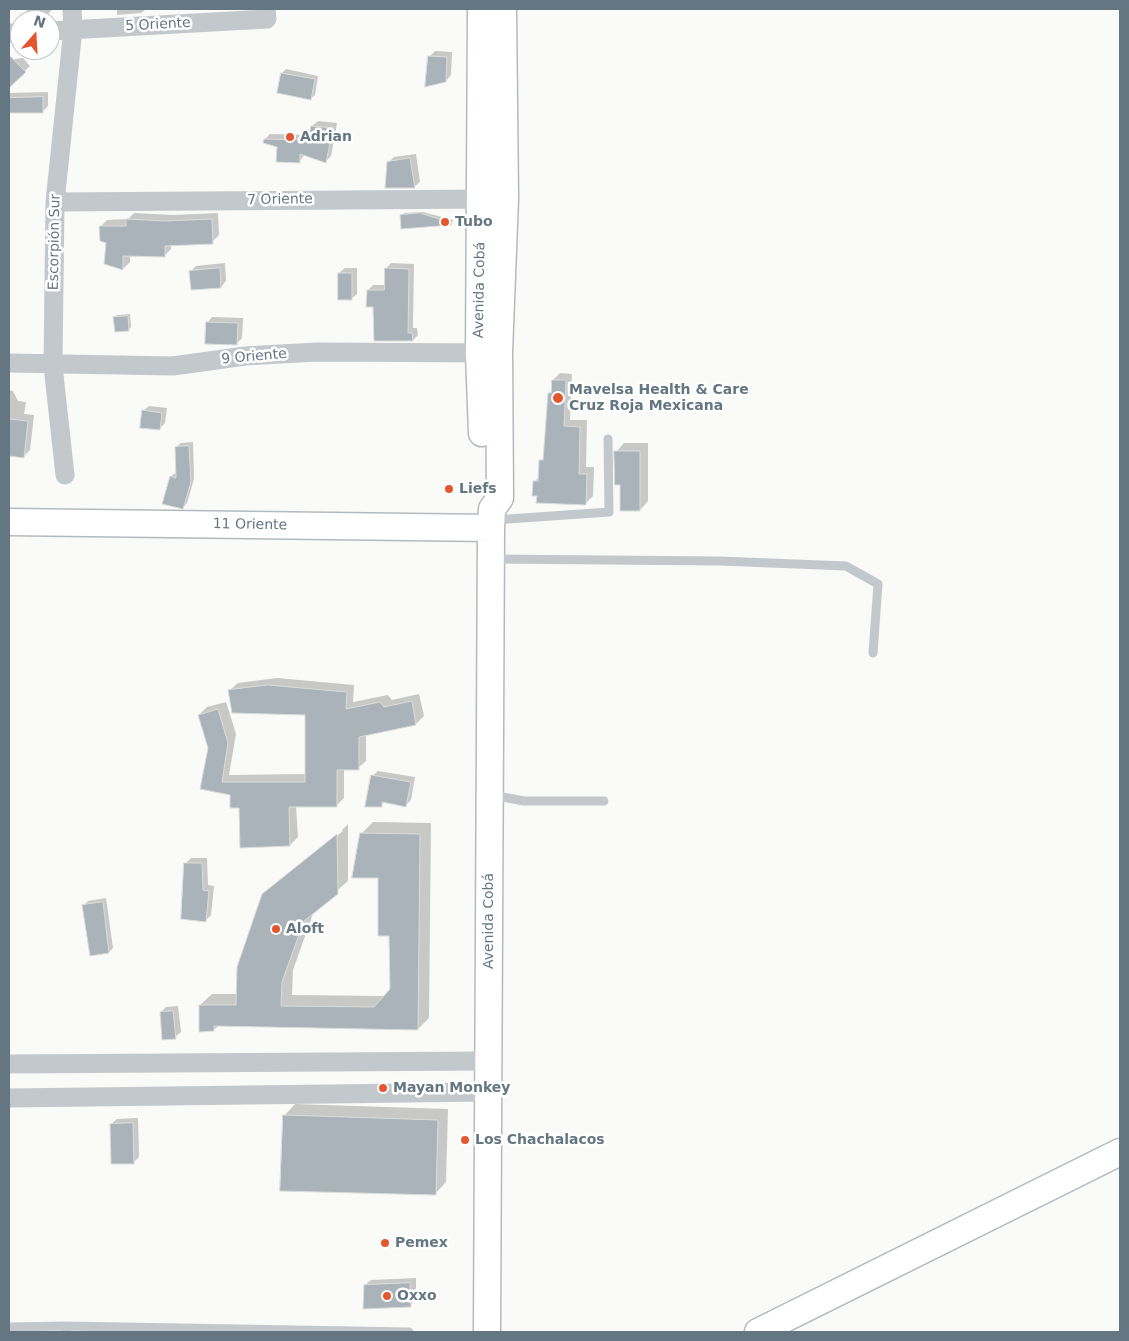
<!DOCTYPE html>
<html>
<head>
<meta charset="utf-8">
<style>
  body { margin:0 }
  #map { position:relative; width:1129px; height:1341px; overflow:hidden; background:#fafaf8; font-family:"DejaVu Sans",sans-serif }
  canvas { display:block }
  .frame { position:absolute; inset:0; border:10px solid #657683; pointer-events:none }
  .north { position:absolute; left:10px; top:10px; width:50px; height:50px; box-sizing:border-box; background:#fff; border:1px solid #c1c8cd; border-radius:50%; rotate:19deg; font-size:14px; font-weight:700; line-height:20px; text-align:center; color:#657683 }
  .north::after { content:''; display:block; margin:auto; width:18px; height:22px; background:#e4572e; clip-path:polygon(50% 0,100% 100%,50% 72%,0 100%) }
</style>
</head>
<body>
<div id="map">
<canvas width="1129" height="1341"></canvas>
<div class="frame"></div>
<div class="north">N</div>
</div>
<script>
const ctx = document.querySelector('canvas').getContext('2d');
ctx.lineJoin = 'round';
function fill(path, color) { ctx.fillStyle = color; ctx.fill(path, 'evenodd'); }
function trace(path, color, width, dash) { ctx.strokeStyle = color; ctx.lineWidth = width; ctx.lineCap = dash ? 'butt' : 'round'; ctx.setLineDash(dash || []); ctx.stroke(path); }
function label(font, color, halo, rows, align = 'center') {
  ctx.font = font + ' "DejaVu Sans",sans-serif'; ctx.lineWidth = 5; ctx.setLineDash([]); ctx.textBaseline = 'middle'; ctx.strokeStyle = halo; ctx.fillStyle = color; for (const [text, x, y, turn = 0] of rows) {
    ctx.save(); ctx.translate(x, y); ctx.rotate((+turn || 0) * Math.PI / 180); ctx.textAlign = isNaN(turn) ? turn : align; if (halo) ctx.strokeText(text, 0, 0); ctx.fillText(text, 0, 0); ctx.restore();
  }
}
const shadow = new Path2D(`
  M 28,9 L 53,9 L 48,14 L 26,12 Z
  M 117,9 L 146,9 L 141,13 L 117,15 Z
  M 435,51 L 452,52 L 451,75 L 446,81 L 429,57 Z
  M 23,58 L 30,66 L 9,86 L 9,60 Z
  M 286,69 L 318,76 L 315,95 L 310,99 L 282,73 Z
  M 48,92 L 48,106 L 43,111 L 9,112 L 9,93 Z
  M 318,121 L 337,123 L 331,156 L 326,161 L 305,154 L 299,162 L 265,139 L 270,134 L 311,135 L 312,126 Z
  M 416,154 L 420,182 L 414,187 L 388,163 L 394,157 Z
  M 423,212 L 453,220 L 453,221 L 451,223 L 401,216 L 404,213 Z
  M 134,213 L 173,215 L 218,213 L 219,235 L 212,242 L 171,244 L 171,249 L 164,256 L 130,255 L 130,262 L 123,269 L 100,227 L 107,220 L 128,219 Z
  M 225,263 L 226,281 L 221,287 L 191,271 L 196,266 Z
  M 391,263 L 414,264 L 413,328 L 417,328 L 418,335 L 413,340 L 375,340 L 374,306 L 368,290 L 373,285 L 386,285 L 386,269 Z
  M 345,268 L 357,268 L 357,294 L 351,299 L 339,273 Z
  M 130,314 L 131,327 L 128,330 L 115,318 L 117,315 Z
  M 212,317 L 243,318 L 242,338 L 237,343 L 207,323 Z
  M 560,373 L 572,374 L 570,420 L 587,420 L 586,467 L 594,467 L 593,496 L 585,504 L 538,495 L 534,482 L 540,476 L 540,461 L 545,457 L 549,394 L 552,390 L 553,380 Z
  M 9,390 L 13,391 L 18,401 L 26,402 L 24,414 L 34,415 L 30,450 L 23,457 L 9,455 Z
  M 149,406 L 167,408 L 165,423 L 159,429 L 143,411 Z
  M 193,442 L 194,479 L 187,503 L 183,508 L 171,476 L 177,472 L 176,447 L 181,443 Z
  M 624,443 L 648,443 L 648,501 L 640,510 L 622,484 L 616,452 Z
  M 277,678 L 354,685 L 353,702 L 388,695 L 392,700 L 419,694 L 424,716 L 416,724 L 366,734 L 366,761 L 358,768 L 344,768 L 344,798 L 336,806 L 296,806 L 298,837 L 290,845 L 240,806 L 231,794 L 202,788 L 209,748 L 199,715 L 207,707 L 226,702 L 236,734 L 229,775 L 306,774 L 306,713 L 230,690 L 238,683 Z
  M 378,771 L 415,777 L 411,800 L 406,805 L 385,802 L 381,805 L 372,776 Z
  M 373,822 L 431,823 L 429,1018 L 418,1029 L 219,1025 L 214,1030 L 200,1005 L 212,994 L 237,994 L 263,894 L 343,831 L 342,830 L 348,824 L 348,881 L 314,911 L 293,970 L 292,995 L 385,996 L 391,989 L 391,935 L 379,877 L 362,833 Z
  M 191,858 L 207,858 L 208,885 L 214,886 L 211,915 L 206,920 L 185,864 Z
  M 106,898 L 113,948 L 109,952 L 84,905 L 88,901 Z
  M 178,1006 L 181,1032 L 175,1037 L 161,1012 L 166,1007 Z
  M 295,1104 L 448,1109 L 446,1182 L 435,1194 L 284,1116 Z
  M 138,1118 L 139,1157 L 133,1163 L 111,1124 L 117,1119 Z
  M 416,1278 L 416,1300 L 410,1305 L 365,1285 L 371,1280 Z`);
const building = new Path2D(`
  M 9,55 L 26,72 L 9,88 Z
  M 428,56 L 447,57 L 446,82 L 425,87 Z
  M 281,73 L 315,79 L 311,100 L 277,93 Z
  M 43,97 L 43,113 L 9,113 L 9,98 Z
  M 311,126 L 333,128 L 326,163 L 300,154 L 300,163 L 276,162 L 277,147 L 263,143 L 264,139 L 308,140 Z
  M 410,158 L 415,188 L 385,188 L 387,162 Z
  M 420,213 L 452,223 L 451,225 L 401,229 L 400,215 Z
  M 126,219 L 165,221 L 212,219 L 213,244 L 165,246 L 165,257 L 123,256 L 123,270 L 104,264 L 106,243 L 100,241 L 99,226 L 126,226 Z
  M 220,268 L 221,288 L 191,290 L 189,271 Z
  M 385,268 L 409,269 L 408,333 L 412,333 L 413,341 L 374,341 L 373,307 L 366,307 L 367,290 L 384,290 Z
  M 338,273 L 352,273 L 352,300 L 338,300 Z
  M 128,316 L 129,331 L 115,332 L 113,317 Z
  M 206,322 L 238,323 L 237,345 L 205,344 Z
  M 552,380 L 566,380 L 564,426 L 580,427 L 579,474 L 587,474 L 586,505 L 536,503 L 537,496 L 532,496 L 533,481 L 538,481 L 539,460 L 543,460 L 548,393 L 551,393 Z
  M 142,410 L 162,413 L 160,430 L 140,428 Z
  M 9,419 L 28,421 L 24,458 L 9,456 Z
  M 189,446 L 191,482 L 183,509 L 162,504 L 170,476 L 176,478 L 175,447 Z
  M 614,451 L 640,451 L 640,511 L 620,511 L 620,485 L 615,485 Z
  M 268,685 L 347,692 L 346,709 L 380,702 L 384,707 L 412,701 L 416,725 L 359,737 L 359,770 L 337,770 L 337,807 L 289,807 L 290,846 L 240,848 L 239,808 L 230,808 L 230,795 L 200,789 L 208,748 L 198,715 L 218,709 L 228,743 L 222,782 L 305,782 L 305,715 L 232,713 L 228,690 Z
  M 371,775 L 411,782 L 406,807 L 382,802 L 382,807 L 365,807 Z
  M 360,833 L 420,834 L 418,1030 L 214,1026 L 214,1031 L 199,1032 L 199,1005 L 236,1005 L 237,967 L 262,894 L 337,834 L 338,894 L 304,921 L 282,982 L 281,1006 L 374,1007 L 390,989 L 389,936 L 378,936 L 378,878 L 352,878 Z
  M 184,863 L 202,863 L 203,890 L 209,891 L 206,922 L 181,919 Z
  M 103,902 L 109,953 L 90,956 L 82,905 Z
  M 173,1011 L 176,1039 L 162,1040 L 160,1012 Z
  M 283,1115 L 438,1120 L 436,1195 L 280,1191 Z
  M 133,1123 L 134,1164 L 111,1164 L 110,1124 Z
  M 410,1283 L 411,1307 L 363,1309 L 364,1285 Z`);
const lane = new Path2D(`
  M 494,520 L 609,512 L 608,439
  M 494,559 L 720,561 L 846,566 L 878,584 L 873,653
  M 492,795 L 524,801 L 604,801
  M 9,1327 L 66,1326
  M 66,1332 L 66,1326 L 409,1332`);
const street = new Path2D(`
  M 50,31 L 267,19 L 266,9
  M 9,33 L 20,33
  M 55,202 L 491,199
  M 9,363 L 173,366 L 245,356 L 317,352 L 490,353
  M 65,475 L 53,366 L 55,202 L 73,29 L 72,9
  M 9,1064 L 488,1061
  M 9,1098 L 488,1092`);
const secondary = new Path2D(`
  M 481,9 L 479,354 L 482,433
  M 9,522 L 491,528
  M 487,1332 L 491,528 L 492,509 L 500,498 L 499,352 L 505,199 L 503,9
  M 758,1332 L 1120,1152`);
const markers = [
  [290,137,5,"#e4572e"],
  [445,222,5,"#e4572e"],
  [558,398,6,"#e4572e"],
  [449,489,5,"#e4572e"],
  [276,929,5,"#e4572e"],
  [383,1088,5,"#e4572e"],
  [465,1140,5,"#e4572e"],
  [385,1243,5,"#e4572e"],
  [387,1296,5,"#e4572e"]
];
const streetNames = [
  ["5 Oriente",158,25,-3],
  ["7 Oriente",280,200,-1],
  ["Escorpión Sur",55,242,-89],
  ["Avenida Cobá",480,290,-89],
  ["9 Oriente",254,357,-5],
  ["11 Oriente",250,525,1],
  ["Avenida Cobá",489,921,-90]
];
const poiNames = [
  ["Adrian",300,137],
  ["Tubo",455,222],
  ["Mavelsa Health & Care",569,390],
  ["Cruz Roja Mexicana",569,406],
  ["Liefs",459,489],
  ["Aloft",286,929],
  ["Mayan Monkey",393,1088],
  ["Los Chachalacos",475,1140],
  ["Pemex",395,1243],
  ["Oxxo",397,1296]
];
fill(shadow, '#0003');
fill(building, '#aab3b9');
trace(building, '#dcdcda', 1);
trace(secondary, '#b3babf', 29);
trace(lane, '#c3c8cc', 9);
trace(street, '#c3c8cc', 19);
trace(secondary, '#fff', 26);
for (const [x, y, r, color] of markers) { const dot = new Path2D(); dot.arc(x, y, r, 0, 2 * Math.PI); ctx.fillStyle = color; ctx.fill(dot); trace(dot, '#fff', 2); }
label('14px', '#657683', '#fff', streetNames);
label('bold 14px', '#657683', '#fff', poiNames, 'left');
</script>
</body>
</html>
